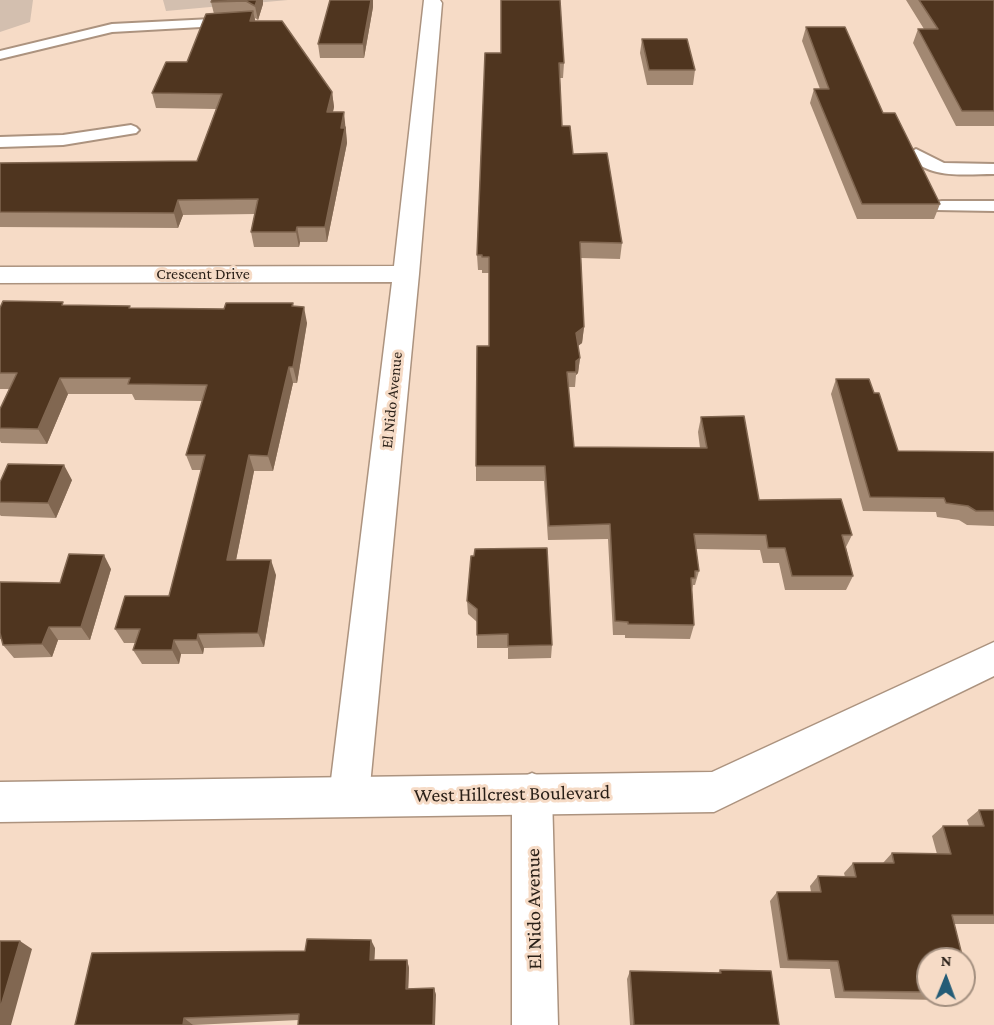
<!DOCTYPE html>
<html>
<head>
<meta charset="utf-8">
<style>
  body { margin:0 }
  #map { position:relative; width:994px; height:1025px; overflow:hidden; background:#f6dbc6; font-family:"Crimson Pro",serif }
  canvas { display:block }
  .north { position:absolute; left:916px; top:947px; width:60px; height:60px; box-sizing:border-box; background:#f6dbc6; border:2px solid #a49080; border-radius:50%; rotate:1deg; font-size:16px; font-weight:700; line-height:24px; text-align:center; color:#291f17 }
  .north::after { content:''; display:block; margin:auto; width:21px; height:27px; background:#245c76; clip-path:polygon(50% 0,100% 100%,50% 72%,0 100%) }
</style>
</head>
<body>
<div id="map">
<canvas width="994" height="1025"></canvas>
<div class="north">N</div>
</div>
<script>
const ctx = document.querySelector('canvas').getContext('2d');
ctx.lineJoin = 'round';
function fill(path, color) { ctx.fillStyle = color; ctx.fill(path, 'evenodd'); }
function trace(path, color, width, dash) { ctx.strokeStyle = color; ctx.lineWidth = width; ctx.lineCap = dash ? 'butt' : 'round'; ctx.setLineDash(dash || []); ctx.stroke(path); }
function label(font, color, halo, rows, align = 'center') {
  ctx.font = font + ' "Crimson Pro",serif'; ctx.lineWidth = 6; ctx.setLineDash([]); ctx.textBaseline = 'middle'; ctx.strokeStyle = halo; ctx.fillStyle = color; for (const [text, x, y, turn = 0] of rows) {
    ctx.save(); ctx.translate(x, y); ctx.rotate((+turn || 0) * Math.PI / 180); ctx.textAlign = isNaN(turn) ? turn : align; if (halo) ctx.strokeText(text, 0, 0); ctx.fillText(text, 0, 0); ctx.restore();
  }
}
const green = new Path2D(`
  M 0,0 L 33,0 L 30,22 L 0,32 Z
  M 163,0 L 288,0 L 166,11 Z`);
const lane = new Path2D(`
  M 232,18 L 237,19 L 239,22 L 237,25 L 112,32 L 0,59 L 0,51 L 112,24 Z
  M 131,125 L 136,127 L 139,130 L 136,133 L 63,145 L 0,147 L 0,137 L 63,135 Z
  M 916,149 L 944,163 L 994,164 L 994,174 C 966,174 927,180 908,154 Z
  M 942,201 L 994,201 L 994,211 L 936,210 L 934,206 L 936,202 Z`);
const street = new Path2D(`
  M 424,0 L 440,0 L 442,3 L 419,274 L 369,796 L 363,810 L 349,816 L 335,810 L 329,796 L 392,282 L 0,283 L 0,267 L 394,266 Z
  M 532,773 L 546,779 L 552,793 L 558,1025 L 512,1025 L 512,793 L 518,779 Z`);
const secondary = new Path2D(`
  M 994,642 L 994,676 L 714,812 L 0,822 L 0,782 L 712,772 Z`);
const wall = new Path2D(`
  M 212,0 L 263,0 L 263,4 L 258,20 L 255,18 L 255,21 L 332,92 L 334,107 L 333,112 L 346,127 L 346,130 L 347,143 L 327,242 L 300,242 L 299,247 L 254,247 L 251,232 L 255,214 L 183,215 L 178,228 L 0,227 L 0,163 L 197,161 L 216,109 L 156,108 L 152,93 L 187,62 L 214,14 L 211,2 Z
  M 330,0 L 373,0 L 373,7 L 364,58 L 320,58 L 318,44 Z
  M 906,0 L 994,0 L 994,126 L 956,126 L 913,43 L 918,29 L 924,29 Z
  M 806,27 L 883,113 L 940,204 L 934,219 L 857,219 L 810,103 L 814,89 L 820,89 L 802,41 Z
  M 642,39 L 695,70 L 693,85 L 647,85 L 640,53 Z
  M 485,53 L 564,63 L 563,78 L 560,78 L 562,126 L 573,154 L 622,243 L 620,259 L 581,258 L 584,327 L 582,343 L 578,346 L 580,358 L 578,373 L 576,375 L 575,387 L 568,387 L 574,447 L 700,448 L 698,432 L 701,417 L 759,500 L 852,535 L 846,547 L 853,576 L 846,590 L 785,590 L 779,563 L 763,563 L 760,550 L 696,549 L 699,571 L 695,585 L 693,585 L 692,590 L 694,625 L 690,639 L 625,638 L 625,635 L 613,635 L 608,539 L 548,540 L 544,481 L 476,481 L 476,466 L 489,346 L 489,273 L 482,273 L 482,270 L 478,270 L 477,255 Z
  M 293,303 L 294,307 L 307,323 L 297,383 L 293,383 L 273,471 L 254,471 L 236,560 L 276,575 L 264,647 L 204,648 L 203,654 L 181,654 L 179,664 L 142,664 L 133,650 L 135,643 L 124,643 L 115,629 L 169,596 L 201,470 L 192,470 L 186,455 L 202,401 L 135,400 L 132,394 L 68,394 L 47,444 L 1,443 L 0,441 L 0,409 L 9,389 L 0,389 L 0,308 L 65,305 L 131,308 L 224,309 Z
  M 836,379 L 874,393 L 898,451 L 994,452 L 994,526 L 967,525 L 959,520 L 937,517 L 936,512 L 863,511 L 831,394 Z
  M 72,480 L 56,518 L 1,516 L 0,515 L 0,482 Z
  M 111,569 L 90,640 L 58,640 L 52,657 L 14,658 L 3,645 L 2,639 L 0,639 L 0,582 L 60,583 Z
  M 467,601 L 552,645 L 551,658 L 508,659 L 508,648 L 477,648 L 477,622 L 468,614 Z
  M 979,810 L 994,810 L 994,924 L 954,924 L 928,959 L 928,995 L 947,995 L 940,1000 L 835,998 L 830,969 L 780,968 L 770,901 L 777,892 L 811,892 L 810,886 L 818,876 L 845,877 L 844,873 L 853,863 L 883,863 L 892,853 L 937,854 L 932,836 L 943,826 L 969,826 L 967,820 Z
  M 375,948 L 374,960 L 407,960 L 409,968 L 408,989 L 434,988 L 436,995 L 299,1020 L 193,1025 L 75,1025 L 305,951 Z
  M 720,970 L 779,1025 L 630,1025 L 627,979 L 630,971 L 718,973 Z`);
const shadedWall = new Path2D(`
  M 257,0 L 263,0 L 263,4 L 258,20 L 255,6 Z
  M 371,0 L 373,0 L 373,7 L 364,58 L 363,44 Z
  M 253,11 L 256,25 L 250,21 Z
  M 332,92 L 334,107 L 329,127 L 327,112 Z
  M 344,112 L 347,143 L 327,242 L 325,227 Z
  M 178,200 L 183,215 L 178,228 L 174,213 Z
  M 297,227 L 300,242 L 299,247 L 296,232 Z
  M 304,307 L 307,323 L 297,383 L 293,367 Z
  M 584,327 L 582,343 L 575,348 L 576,333 Z
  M 580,358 L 578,373 L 576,375 L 576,361 Z
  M 289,367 L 293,383 L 273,471 L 268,456 Z
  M 60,378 L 68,394 L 47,444 L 38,429 Z
  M 249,455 L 254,471 L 233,575 L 227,560 Z
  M 64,465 L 72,480 L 56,518 L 48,503 Z
  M 104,555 L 111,569 L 90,640 L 81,627 Z
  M 271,560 L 276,575 L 264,647 L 258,633 Z
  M 49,627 L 58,640 L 52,657 L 42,644 Z
  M 198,634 L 204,648 L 203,654 L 197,640 Z
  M 174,640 L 181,654 L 179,664 L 172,650 Z
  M 371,940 L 375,948 L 374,968 L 370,960 Z
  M 20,941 L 32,949 L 11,1025 L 0,1025 L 0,1009 Z
  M 407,960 L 409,968 L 408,996 L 406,989 Z
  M 434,988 L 436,995 L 435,1025 L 433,1025 Z
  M 184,1018 L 193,1025 L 183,1025 Z`);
const building = new Path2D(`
  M 212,0 L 257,0 L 255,6 L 246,1 L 211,2 Z
  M 330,0 L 371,0 L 363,44 L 318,44 Z
  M 501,0 L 560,0 L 564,63 L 559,63 L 562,126 L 570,126 L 573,154 L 607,153 L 622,243 L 580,242 L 584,327 L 576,333 L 580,358 L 576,361 L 576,372 L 567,372 L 574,447 L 707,448 L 701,417 L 744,416 L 759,500 L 841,499 L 852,535 L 842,535 L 853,576 L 792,576 L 785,548 L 768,548 L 766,535 L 694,534 L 699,571 L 695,571 L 695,578 L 691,578 L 694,625 L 628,624 L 628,622 L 615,621 L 610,524 L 549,526 L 545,466 L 476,466 L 477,346 L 489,346 L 489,257 L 482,257 L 482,255 L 477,255 L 485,53 L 501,53 Z
  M 919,0 L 994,0 L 994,111 L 962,111 L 918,29 L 938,29 Z
  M 253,11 L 250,21 L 282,21 L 332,92 L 327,112 L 344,112 L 341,128 L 345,128 L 325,227 L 297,227 L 296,232 L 251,232 L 258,199 L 178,200 L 174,213 L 0,212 L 0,163 L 197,161 L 222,94 L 152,93 L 166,62 L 187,62 L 206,14 Z
  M 806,27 L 845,27 L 883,113 L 895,113 L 940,204 L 862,204 L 814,89 L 829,89 Z
  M 642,39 L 687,39 L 695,70 L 649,70 Z
  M 3,301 L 63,302 L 62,305 L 130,306 L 129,308 L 224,309 L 226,303 L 293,303 L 292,306 L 304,307 L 293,367 L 289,367 L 268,456 L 249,455 L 227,560 L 271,560 L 258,633 L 198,634 L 197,640 L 174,640 L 172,650 L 133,650 L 140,629 L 115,629 L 125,596 L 169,596 L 205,455 L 186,455 L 207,385 L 128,384 L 130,378 L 60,378 L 38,429 L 0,428 L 0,409 L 17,373 L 0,373 L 0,308 Z
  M 836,379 L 869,379 L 874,393 L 879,393 L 898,451 L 994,452 L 994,511 L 976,511 L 968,506 L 946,503 L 944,498 L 870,497 Z
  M 8,464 L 64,465 L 48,503 L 0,502 L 0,482 Z
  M 547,548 L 552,645 L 508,646 L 508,634 L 477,635 L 477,609 L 467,601 L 471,556 L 474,556 L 475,549 Z
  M 69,554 L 104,555 L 81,627 L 49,627 L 42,644 L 3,645 L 0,633 L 0,582 L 60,583 Z
  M 979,810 L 994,810 L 994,915 L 952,915 L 963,959 L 928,959 L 928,992 L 844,991 L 838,961 L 788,960 L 777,892 L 821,892 L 818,876 L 856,877 L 853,863 L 894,863 L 892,853 L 951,854 L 943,826 L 984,826 Z
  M 307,939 L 371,940 L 370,960 L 407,960 L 406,989 L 434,988 L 433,1025 L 298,1025 L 299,1014 L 184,1018 L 183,1025 L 75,1025 L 92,953 L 305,951 Z
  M 0,941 L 20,941 L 0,1009 Z
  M 964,961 L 967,971 L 964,971 Z
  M 720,970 L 771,971 L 779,1025 L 634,1025 L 630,971 L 721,973 Z`);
const streetNames = [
  ["Crescent Drive",203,274],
  ["El Nido Avenue",392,400,-84]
];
const nearStreetnames = [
  ["West Hillcrest Boulevard",512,794,-1],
  ["El Nido Avenue",534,909,-91]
];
fill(green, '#d3bfaf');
trace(lane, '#ac937f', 4);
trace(street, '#ac937f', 3);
trace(secondary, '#ac937f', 3);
fill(lane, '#fff');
fill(street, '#fff');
fill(secondary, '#fff');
fill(wall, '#a28872');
fill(shadedWall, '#816751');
fill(building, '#4f351f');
trace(building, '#816751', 1.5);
label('16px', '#291f17', '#f6dbc6', streetNames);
label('20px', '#291f17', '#f6dbc6', nearStreetnames);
</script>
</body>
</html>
